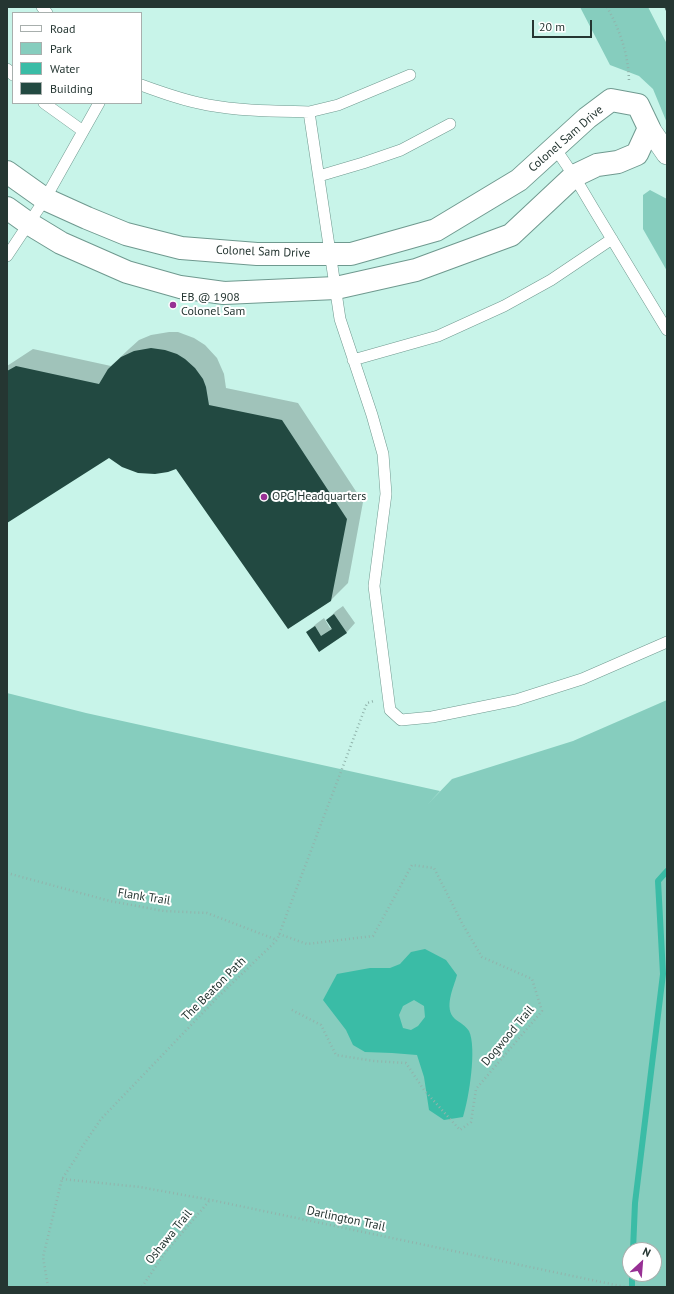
<!DOCTYPE html>
<html>
<head>
<meta charset="utf-8">
<style>
  body { margin:0 }
  #map { position:relative; width:674px; height:1294px; overflow:hidden; background:#c8f4e9; font-family:"PT Sans",sans-serif }
  canvas { display:block }
  .frame { position:absolute; inset:0; border:8px solid #253632; pointer-events:none }
  .legend { position:absolute; left:12px; top:12px; width:130px; height:92px; box-sizing:border-box; background:#fff; border:1px solid #a8afad; margin:0; padding:5px 7px; list-style:none; font-size:12px; color:#253632 }
  .legend li { display:flex; align-items:center; gap:8px; height:20px }
  .legend b { width:20px; border:1px solid #a8afad }
  .north { position:absolute; left:622px; top:1242px; width:40px; height:40px; box-sizing:border-box; background:#fff; border:1px solid #a8afad; border-radius:50%; rotate:26deg; font-size:11px; font-weight:700; line-height:16px; text-align:center; color:#253632 }
  .north::after { content:''; display:block; margin:auto; width:14px; height:18px; background:#973094; clip-path:polygon(50% 0,100% 100%,50% 72%,0 100%) }
  .scale { position:absolute; left:532px; top:20px; width:60px; height:18px; box-sizing:border-box; border:2px solid #253632; border-top:0; padding-left:5px; font-size:12px; line-height:14px; white-space:nowrap; color:#253632; -webkit-text-stroke:3px #fff; paint-order:stroke }
</style>
</head>
<body>
<div id="map">
<canvas width="674" height="1294"></canvas>
<div class="frame"></div>
<ul class="legend">
<li><b style="height:5px;background:#fff"></b>Road</li>
<li><b style="height:11px;background:#86cdbe"></b>Park</li>
<li><b style="height:11px;background:#3abca6"></b>Water</li>
<li><b style="height:11px;background:#224941"></b>Building</li>
</ul>
<div class="north">N</div>
<div class="scale">20 m</div>
</div>
<script>
const ctx = document.querySelector('canvas').getContext('2d');
ctx.lineJoin = 'round';
function fill(path, color) { ctx.fillStyle = color; ctx.fill(path, 'evenodd'); }
function trace(path, color, width, dash) { ctx.strokeStyle = color; ctx.lineWidth = width; ctx.lineCap = dash ? 'butt' : 'round'; ctx.setLineDash(dash || []); ctx.stroke(path); }
function label(font, color, halo, rows, align = 'center') {
  ctx.font = font + ' "PT Sans",sans-serif'; ctx.lineWidth = 4; ctx.setLineDash([]); ctx.textBaseline = 'middle'; ctx.strokeStyle = halo; ctx.fillStyle = color; for (const [text, x, y, turn = 0] of rows) {
    ctx.save(); ctx.translate(x, y); ctx.rotate((+turn || 0) * Math.PI / 180); ctx.textAlign = isNaN(turn) ? turn : align; if (halo) ctx.strokeText(text, 0, 0); ctx.fillText(text, 0, 0); ctx.restore();
  }
}
const green = new Path2D(`
  M 580,7 L 648,7 L 667,44 L 667,123 L 653,89 L 639,76 L 610,65 Z
  M 650,190 L 667,199 L 667,271 L 643,229 L 643,195 Z
  M 7,693 L 86,713 L 440,791 L 428,804 L 452,779 L 573,741 L 667,700 L 667,1287 L 7,1287 ZM 630,1250 L 654,1250 L 654,1274 L 630,1274 Z`);
const water = new Path2D(`
  M 425,949 L 446,960 L 457,975 C 454,987 443,1008 455,1019 C 459,1022 466,1026 469,1031 C 477,1048 469,1098 463,1117 L 444,1120 L 429,1110 L 424,1077 L 417,1055 L 392,1053 L 365,1052 L 353,1045 L 346,1030 L 323,1000 L 337,974 L 370,968 L 390,968 L 400,964 L 411,952 ZM 414,1000 L 424,1006 L 425,1017 L 418,1026 L 411,1030 L 403,1028 L 399,1015 L 403,1006 Z`);
const shadow = new Path2D(`
  M 169,332 L 178,332 L 194,338 L 205,345 L 217,358 L 224,374 L 226,388 L 298,403 L 363,502 L 348,583 L 331,600 L 176,468 L 109,457 L 7,522 L 7,366 L 33,349 L 111,366 L 129,349 L 139,340 L 151,335 Z
  M 343,606 L 355,623 L 347,632 L 319,650 L 307,633 L 316,624 L 324,618 L 330,628 L 332,627 L 327,620 L 336,611 Z`);
const stream = new Path2D(`
  M 633,1250 L 635,1203 L 663,974 L 658,881 L 667,871
  M 632,1287 L 632,1274`);
const building = new Path2D(`
  M 151,348 L 165,350 L 177,354 L 185,359 L 195,368 L 203,379 L 206,387 L 209,405 L 282,420 L 347,519 L 331,601 L 288,629 L 176,469 L 168,472 L 155,474 L 138,473 L 122,467 L 109,458 L 7,523 L 7,371 L 16,366 L 99,384 L 108,369 L 121,357 L 134,351 Z
  M 334,614 L 347,633 L 319,652 L 306,632 L 315,626 L 321,636 L 332,629 L 326,620 Z`);
const path = new Path2D(`
  M 607,7 C 620,30 629,56 629,83
  M 7,873 L 110,901 L 164,911 L 207,913 L 277,940
  M 279,934 L 307,944 L 373,936 L 412,865 L 434,868 L 463,925 L 482,957 L 532,979 L 542,1011 L 476,1089 L 471,1122 L 460,1130 L 424,1090 L 406,1063 L 374,1061 L 336,1055 L 321,1025 L 290,1009
  M 62,1179 L 140,1187 L 211,1200 L 625,1287
  M 48,1287 L 43,1257 L 62,1179 L 76,1158 L 82,1147 L 101,1119 L 218,997 L 277,940 L 367,703 L 374,701
  M 142,1287 L 164,1254 L 210,1200`);
const lane = new Path2D(`
  M 42,7 L 47,13
  M 7,69 L 13,75
  M 141,85 C 163,93 185,101 208,105 C 241,111 275,111 309,112 L 340,319 L 372,415 L 383,454 L 386,494 L 374,586 L 390,710 L 401,720 L 432,717 L 516,700 L 582,679 L 667,642
  M 44,103 L 83,131
  M 309,112 L 338,105 L 410,75
  M 555,148 L 574,176 L 593,208 L 667,330
  M 319,176 L 363,163 L 401,150 L 450,124
  M 7,256 L 45,199 L 99,103
  M 353,360 L 438,336 L 504,306 L 551,280 L 612,239`);
const street = new Path2D(`
  M 649,128 L 667,154`);
const secondary = new Path2D(`
  M 7,172 L 45,199 L 87,218 L 126,234 L 181,248 L 257,254 L 351,254 L 436,230 L 519,180 L 587,118 L 611,100 L 638,105 L 649,128 L 637,154 L 618,162 L 597,165 L 574,176 L 511,235 L 416,270 L 336,288 L 224,293 L 180,287 L 127,272 L 61,243 L 28,223 L 7,208`);
const rail = new Path2D(`
  M 666,7 L 667,10`);
const markers = [
  [173,305,4,"#973094"],
  [264,497,4,"#973094"]
];
const streetNames = [
  ["Colonel Sam Drive",566,139,-41],
  ["Colonel Sam Drive",263,252,2],
  ["Flank Trail",144,897,9],
  ["The Beaton Path",214,989,-45],
  ["Dogwood Trail",508,1036,-50],
  ["Darlington Trail",346,1219,12],
  ["Oshawa Trail",169,1237,-51]
];
const poiNames = [
  ["EB @ 1908",181,298],
  ["Colonel Sam",181,312],
  ["OPG Headquarters",272,497]
];
fill(green, '#86cdbe');
fill(water, '#3abca6');
fill(shadow, '#0003');
trace(stream, '#3abca6', 6);
fill(building, '#224941');
trace(lane, '#6f998f', 12);
trace(street, '#6f998f', 22);
trace(secondary, '#6f998f', 24);
trace(path, '#91b4ac', 2.5, [1, 3]);
trace(lane, '#fff', 11);
trace(street, '#fff', 21);
trace(secondary, '#fff', 22);
trace(rail, '#4b635d', 3, [5, 5]);
for (const [x, y, r, color] of markers) { const dot = new Path2D(); dot.arc(x, y, r, 0, 2 * Math.PI); ctx.fillStyle = color; ctx.fill(dot); trace(dot, '#fff', 1.5); }
label('12px', '#253632', '#fff', streetNames);
label('12px', '#253632', '#fff', poiNames, 'left');
</script>
</body>
</html>
